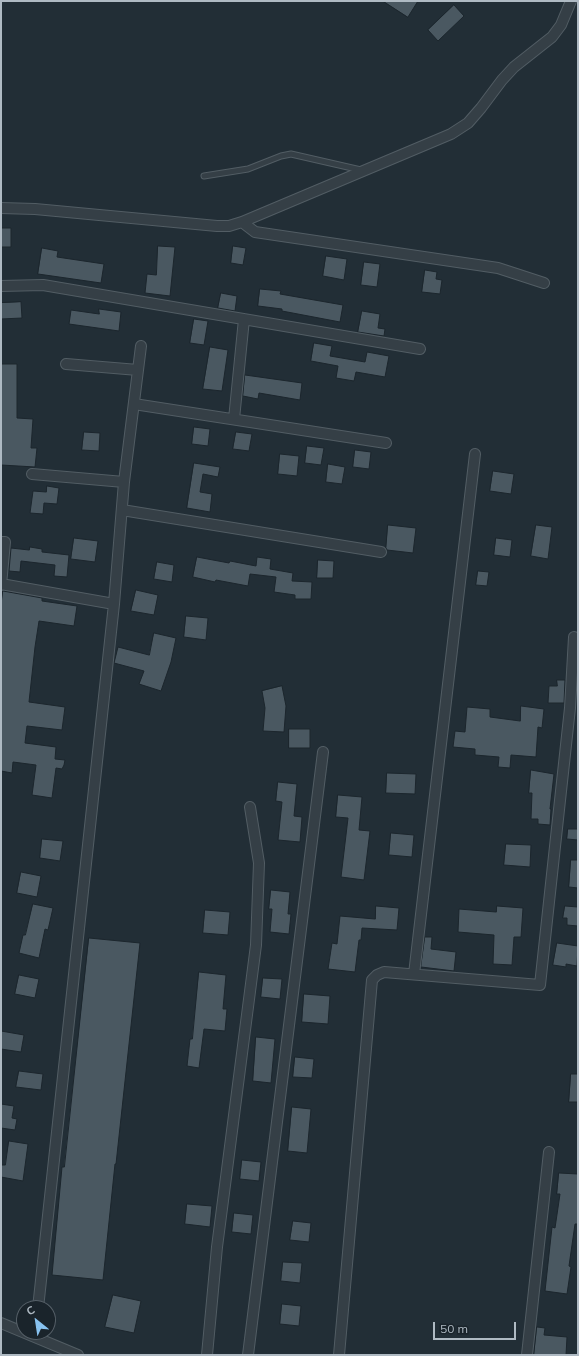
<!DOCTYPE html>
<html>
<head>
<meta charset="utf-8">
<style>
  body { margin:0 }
  #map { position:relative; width:579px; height:1356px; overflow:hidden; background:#222e36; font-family:Mulish,sans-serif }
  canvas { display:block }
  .frame { position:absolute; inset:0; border:2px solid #afbac3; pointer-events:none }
  .north { position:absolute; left:16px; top:1300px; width:40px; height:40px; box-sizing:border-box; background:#1a242b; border:1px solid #566068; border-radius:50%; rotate:330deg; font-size:11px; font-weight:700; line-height:16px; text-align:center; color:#afbac3 }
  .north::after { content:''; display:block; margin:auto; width:14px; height:18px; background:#88c2ef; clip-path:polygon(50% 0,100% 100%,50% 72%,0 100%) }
  .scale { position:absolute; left:433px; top:1322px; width:83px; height:18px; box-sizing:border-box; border:2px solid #afbac3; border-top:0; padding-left:5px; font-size:12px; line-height:14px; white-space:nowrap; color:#afbac3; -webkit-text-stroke:3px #1a242b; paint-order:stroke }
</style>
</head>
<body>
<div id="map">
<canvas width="579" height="1356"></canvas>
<div class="frame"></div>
<div class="north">С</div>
<div class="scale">50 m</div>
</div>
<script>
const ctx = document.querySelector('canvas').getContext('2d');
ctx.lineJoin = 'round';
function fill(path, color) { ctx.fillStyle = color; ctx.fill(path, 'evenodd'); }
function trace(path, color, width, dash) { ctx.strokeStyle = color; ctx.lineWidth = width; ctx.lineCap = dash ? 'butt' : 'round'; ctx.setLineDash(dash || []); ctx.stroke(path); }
const building = new Path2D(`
  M 383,1 L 418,1 L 408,17 Z
  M 454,5 L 464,16 L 438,41 L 428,30 Z
  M 1,228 L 11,228 L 11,247 L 1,247 Z
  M 158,246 L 175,247 L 170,296 L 145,293 L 147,274 L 156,275 Z
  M 233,246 L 246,248 L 243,265 L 231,263 Z
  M 42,248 L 58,251 L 57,257 L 104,264 L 101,283 L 38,274 Z
  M 326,256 L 347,259 L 344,280 L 323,276 Z
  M 364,262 L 380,264 L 377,287 L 361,285 Z
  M 425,270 L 437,272 L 436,279 L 442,280 L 440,294 L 422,292 Z
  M 260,289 L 281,291 L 280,294 L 343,305 L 340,322 L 282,311 L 282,309 L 258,306 Z
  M 221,293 L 237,296 L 235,311 L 218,308 Z
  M 21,302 L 22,318 L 1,319 L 1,303 Z
  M 99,309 L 121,312 L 119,331 L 69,324 L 71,310 L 99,314 Z
  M 362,311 L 380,314 L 378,328 L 385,329 L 384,336 L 358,332 Z
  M 194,319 L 208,321 L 204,345 L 190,343 Z
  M 314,343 L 332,346 L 330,356 L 365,362 L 367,352 L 389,356 L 385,377 L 356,372 L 354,381 L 336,378 L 338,366 L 311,361 Z
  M 210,347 L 228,350 L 222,391 L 203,389 Z
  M 1,364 L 17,364 L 17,418 L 33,419 L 31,448 L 37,448 L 35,467 L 1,465 Z
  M 245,375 L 302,383 L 300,400 L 259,393 L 258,399 L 243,396 Z
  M 194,427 L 210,429 L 208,446 L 192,444 Z
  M 84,432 L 100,433 L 99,451 L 82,450 Z
  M 236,432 L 252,434 L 249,451 L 233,449 Z
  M 307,446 L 324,448 L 321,465 L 305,463 Z
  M 355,450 L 371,452 L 369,469 L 353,467 Z
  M 280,454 L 299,456 L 297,476 L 278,474 Z
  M 194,463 L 220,467 L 218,477 L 203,474 L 200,492 L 212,494 L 210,512 L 187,508 Z
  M 328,464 L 345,467 L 342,484 L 326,482 Z
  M 493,471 L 514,474 L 511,494 L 490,491 Z
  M 47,486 L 59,488 L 57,504 L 44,503 L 43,514 L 30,513 L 33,491 L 46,492 Z
  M 388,525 L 416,528 L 413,553 L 387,550 L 386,548 Z
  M 536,525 L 552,527 L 548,559 L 531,556 Z
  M 74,538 L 98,541 L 95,562 L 71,559 Z
  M 496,538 L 512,540 L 510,557 L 494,555 Z
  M 30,547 L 42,549 L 42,552 L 69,555 L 67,577 L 54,576 L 55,565 L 21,561 L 20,572 L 9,571 L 11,548 L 29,550 Z
  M 197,557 L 229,563 L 230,561 L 256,566 L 257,557 L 271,559 L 270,569 L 293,573 L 292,581 L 312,582 L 311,599 L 295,599 L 295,595 L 274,592 L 276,577 L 250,574 L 248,586 L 216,580 L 215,582 L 193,577 Z
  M 318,560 L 334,561 L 333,578 L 317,578 Z
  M 157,562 L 174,565 L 172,582 L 154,579 Z
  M 478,571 L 489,572 L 487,586 L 476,585 Z
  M 136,590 L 158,595 L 154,615 L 131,611 Z
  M 3,591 L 42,598 L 42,601 L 77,606 L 74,626 L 39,621 L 35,647 L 29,702 L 65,707 L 62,730 L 27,726 L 25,743 L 56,747 L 55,759 L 65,760 L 64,765 L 62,769 L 56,768 L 52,798 L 32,795 L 36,765 L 13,762 L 12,773 L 1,771 L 1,605 Z
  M 186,616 L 208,618 L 206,640 L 184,637 Z
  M 154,633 L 176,638 L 171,662 L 161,691 L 139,684 L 144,671 L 114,663 L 118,647 L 149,655 Z
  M 557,680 L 565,680 L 564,703 L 548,703 L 549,686 L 557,686 Z
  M 282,686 L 286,706 L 284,732 L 263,731 L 265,708 L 262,691 Z
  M 521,706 L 544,709 L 542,728 L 538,727 L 536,757 L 511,755 L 510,768 L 498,767 L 499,757 L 475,755 L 475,749 L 453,747 L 455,731 L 465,732 L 467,707 L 490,709 L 490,717 L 520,721 Z
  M 289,729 L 310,729 L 310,748 L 289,748 Z
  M 531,770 L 554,774 L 550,809 L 551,809 L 550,825 L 538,824 L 538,819 L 531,819 L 532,793 L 529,793 Z
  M 387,773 L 416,774 L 415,794 L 386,793 Z
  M 278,782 L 297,784 L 294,816 L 302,817 L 300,842 L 278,840 L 282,802 L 276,801 Z
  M 338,795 L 362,797 L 359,830 L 370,831 L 364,880 L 341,877 L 348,818 L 336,817 Z
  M 568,829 L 578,829 L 578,840 L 567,839 Z
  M 391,833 L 414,835 L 412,857 L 389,855 Z
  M 42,839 L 63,841 L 60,861 L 40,858 Z
  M 506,844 L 531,845 L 530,867 L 504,865 Z
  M 571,860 L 578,860 L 578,888 L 569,887 Z
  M 21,872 L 41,876 L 37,897 L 17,893 Z
  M 271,890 L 290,892 L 288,914 L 291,914 L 289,934 L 270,932 L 272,909 L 269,909 Z
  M 33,904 L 53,908 L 48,930 L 45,929 L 39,958 L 19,953 L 23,935 L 25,935 Z
  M 376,906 L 399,908 L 397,930 L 362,928 L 361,940 L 359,940 L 355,972 L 328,969 L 332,943 L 337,944 L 340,916 L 375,919 Z
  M 497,906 L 523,908 L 521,937 L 514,937 L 512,965 L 493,964 L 494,935 L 458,932 L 459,909 L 496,912 Z
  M 565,906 L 578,907 L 578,926 L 567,925 L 567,918 L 563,918 Z
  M 205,910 L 230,912 L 228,935 L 203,933 Z
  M 425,937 L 432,937 L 431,949 L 456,952 L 454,971 L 421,967 Z
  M 89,938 L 140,943 L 116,1164 L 115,1164 L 103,1280 L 52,1275 L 62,1167 L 64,1167 Z
  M 557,943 L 578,946 L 577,966 L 566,964 L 566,967 L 553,965 Z
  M 199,972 L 226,975 L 223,1009 L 227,1009 L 225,1031 L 204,1029 L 199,1068 L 187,1066 L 190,1039 L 192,1039 Z
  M 19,975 L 39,979 L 35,998 L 15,994 Z
  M 263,978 L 282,979 L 280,999 L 261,997 Z
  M 304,994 L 330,996 L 328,1024 L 302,1022 Z
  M 1,1031 L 24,1035 L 21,1052 L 1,1049 Z
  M 256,1037 L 275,1039 L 271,1083 L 253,1081 Z
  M 295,1057 L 314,1059 L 312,1078 L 293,1077 Z
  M 19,1071 L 43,1074 L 41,1090 L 16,1087 Z
  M 571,1074 L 578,1074 L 578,1102 L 569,1102 Z
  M 1,1104 L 14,1106 L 12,1118 L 17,1119 L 15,1130 L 1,1128 Z
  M 292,1107 L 311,1109 L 307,1153 L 288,1151 Z
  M 9,1141 L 28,1144 L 23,1181 L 1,1177 L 1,1165 L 5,1165 Z
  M 242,1160 L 261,1162 L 259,1181 L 240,1179 Z
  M 559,1173 L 578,1174 L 578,1224 L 575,1224 L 569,1266 L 571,1267 L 567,1294 L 545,1291 L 552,1227 L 555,1228 L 560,1194 L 557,1194 Z
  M 187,1204 L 212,1206 L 210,1227 L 185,1224 Z
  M 234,1213 L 253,1215 L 251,1234 L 232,1232 Z
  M 293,1221 L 311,1223 L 309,1242 L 290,1240 Z
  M 283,1262 L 302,1263 L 300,1283 L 281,1281 Z
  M 113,1295 L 141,1301 L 134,1333 L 105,1327 Z
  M 282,1304 L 301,1306 L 299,1326 L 280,1324 Z
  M 537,1327 L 545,1328 L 544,1335 L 567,1337 L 566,1355 L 534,1355 Z`);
const service = new Path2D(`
  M 204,176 L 248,169 L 281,156 L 291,154 L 361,170`);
const minor = new Path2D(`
  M 1,208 L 35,209 L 217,226 L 229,226 L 242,222 L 451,134 L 468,123 L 481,108 L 502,80 L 514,67 L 552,37 L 561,25 L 571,1
  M 242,222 L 255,232 L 498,268 L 544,283
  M 1,286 L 43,285 L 420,349
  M 66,364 L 138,370
  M 134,404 L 386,443
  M 234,419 L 244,319
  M 32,474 L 124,482
  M 122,510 L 381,552
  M 1,542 L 5,542 L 1,585
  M 1,584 L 114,604
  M 414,974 L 475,454
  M 38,1308 L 114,604 L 124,482 L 141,346
  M 1,1323 L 78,1355
  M 207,1355 L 217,1247 L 256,945 L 259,863 L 250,807
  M 248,1355 L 323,752
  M 339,1355 L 372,980 L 377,975 L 384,972 L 540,985 L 570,708 L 574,637
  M 527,1355 L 549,1152`);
fill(building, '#4a5861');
trace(building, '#1c262d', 1);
trace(service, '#525d64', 7);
trace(minor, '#525d64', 12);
trace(service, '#353f46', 5);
trace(minor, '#353f46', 10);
</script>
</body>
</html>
